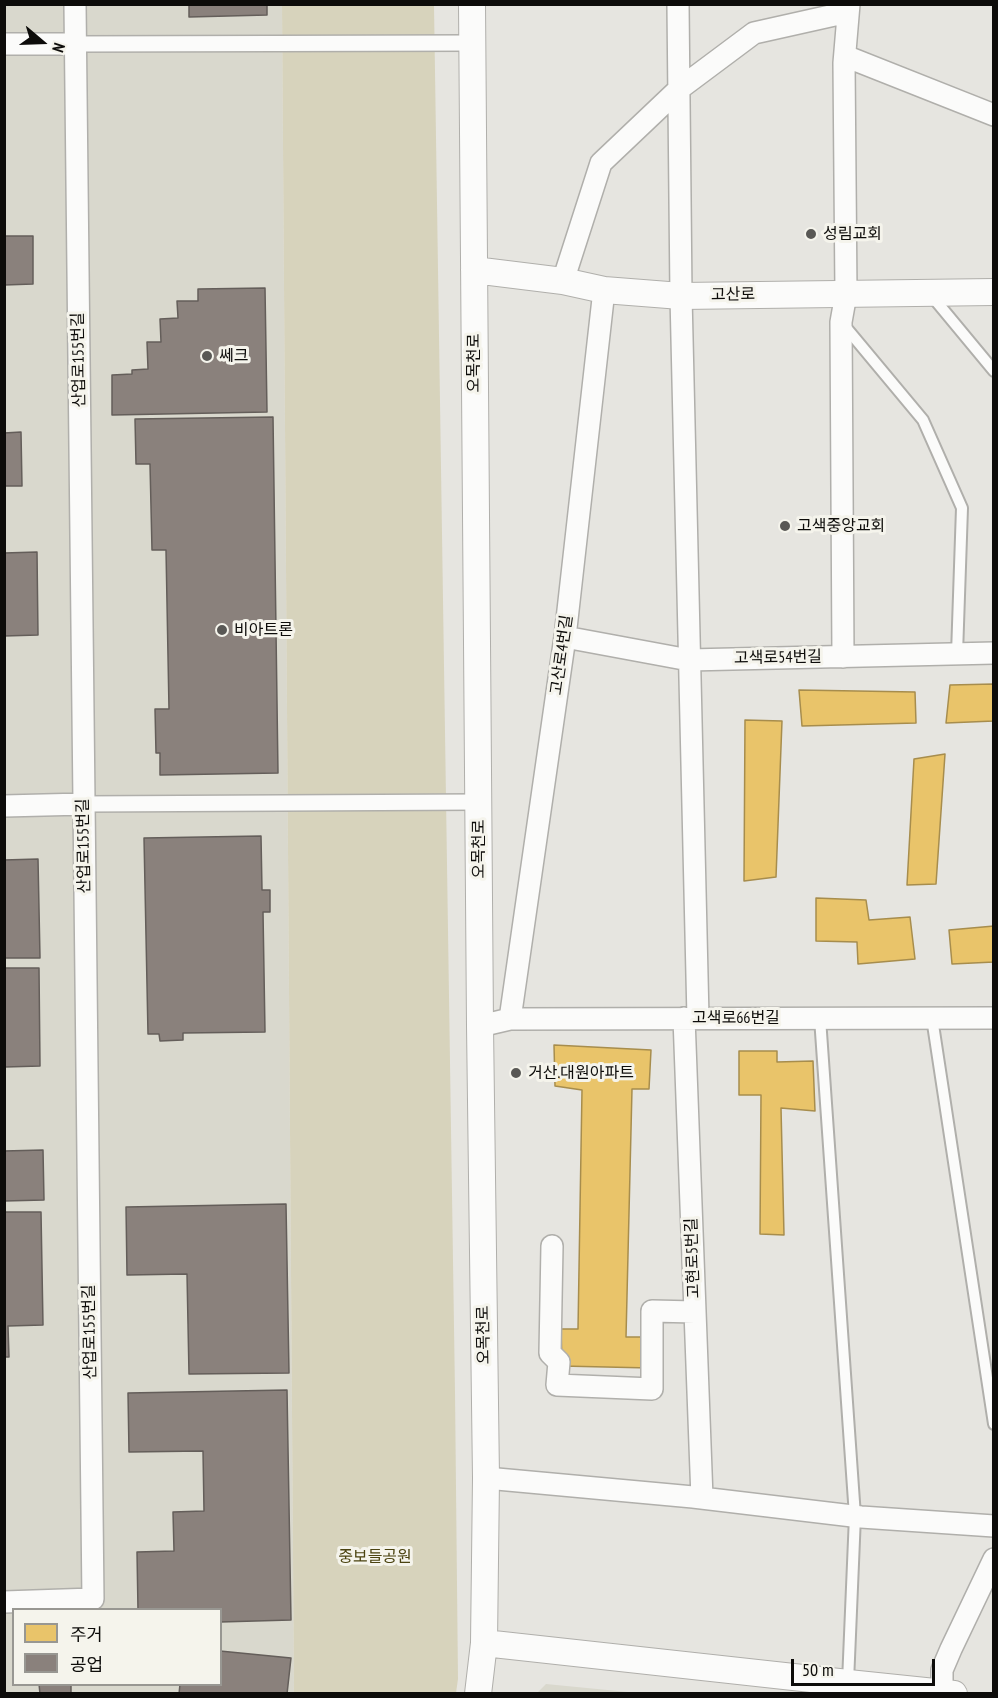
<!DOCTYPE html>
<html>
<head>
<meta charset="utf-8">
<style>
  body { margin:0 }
  #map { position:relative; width:998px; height:1698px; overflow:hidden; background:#e6e5e0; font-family:"PT Sans Narrow","Noto Sans KR",sans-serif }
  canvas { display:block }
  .frame { position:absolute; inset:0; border:6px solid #0d0c0a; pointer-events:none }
  .legend { position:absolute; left:12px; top:1608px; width:210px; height:78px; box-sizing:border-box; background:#f5f4ec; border:2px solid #989792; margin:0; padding:8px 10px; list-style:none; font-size:18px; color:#0d0c0a }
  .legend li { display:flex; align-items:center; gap:12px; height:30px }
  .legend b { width:30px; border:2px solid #989792 }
  .north { position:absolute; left:12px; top:12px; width:60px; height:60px; -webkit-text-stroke:4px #f5f4ec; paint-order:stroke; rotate:109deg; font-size:16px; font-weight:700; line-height:24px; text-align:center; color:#0d0c0a }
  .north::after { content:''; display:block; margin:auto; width:21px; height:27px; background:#0d0c0a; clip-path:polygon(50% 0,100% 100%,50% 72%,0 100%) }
  .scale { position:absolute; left:791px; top:1659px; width:144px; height:27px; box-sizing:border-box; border:3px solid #0d0c0a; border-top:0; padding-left:8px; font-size:18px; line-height:21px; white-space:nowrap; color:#0d0c0a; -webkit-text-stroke:4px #f5f4ec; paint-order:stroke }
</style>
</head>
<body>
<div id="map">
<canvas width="998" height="1698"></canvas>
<div class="frame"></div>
<ul class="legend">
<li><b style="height:16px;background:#e9c46a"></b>주거</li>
<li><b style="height:16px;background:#8a817c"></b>공업</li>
</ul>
<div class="north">N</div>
<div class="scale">50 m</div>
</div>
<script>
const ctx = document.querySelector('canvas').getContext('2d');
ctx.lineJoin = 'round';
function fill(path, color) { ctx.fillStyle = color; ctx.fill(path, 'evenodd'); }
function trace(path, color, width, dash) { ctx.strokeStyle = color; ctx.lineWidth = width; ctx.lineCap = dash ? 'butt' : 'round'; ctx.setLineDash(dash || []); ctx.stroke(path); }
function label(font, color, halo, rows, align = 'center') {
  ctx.font = font + ' "PT Sans Narrow","Noto Sans KR",sans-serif'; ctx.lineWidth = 6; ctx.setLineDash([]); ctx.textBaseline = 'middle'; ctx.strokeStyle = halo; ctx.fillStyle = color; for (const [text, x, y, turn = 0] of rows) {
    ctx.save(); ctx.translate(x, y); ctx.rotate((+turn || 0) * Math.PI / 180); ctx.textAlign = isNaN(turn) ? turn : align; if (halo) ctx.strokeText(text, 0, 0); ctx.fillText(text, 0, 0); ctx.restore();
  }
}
const built = new Path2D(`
  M 5,5 L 282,5 L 294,1693 L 5,1694 ZM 14,1610 L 220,1610 L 220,1684 L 14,1684 Z
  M 546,1684 L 638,1693 L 537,1693 Z`);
const green = new Path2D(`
  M 282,5 L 434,5 L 455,1391 L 458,1679 L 456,1693 L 294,1693 Z`);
const homes = new Path2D(`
  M 994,684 L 994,721 L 946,723 L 950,685 Z
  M 799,690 L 915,692 L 916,723 L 802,726 Z
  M 745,720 L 782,721 L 776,877 L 744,881 Z
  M 945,754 L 936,884 L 907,885 L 914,759 Z
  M 816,898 L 866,900 L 869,920 L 910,917 L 915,959 L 858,964 L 857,942 L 816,941 Z
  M 994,926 L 994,962 L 952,964 L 949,930 Z
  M 554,1045 L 651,1050 L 649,1089 L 632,1089 L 626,1337 L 649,1337 L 650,1368 L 562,1366 L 561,1329 L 578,1329 L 582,1090 L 555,1086 Z
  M 739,1051 L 777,1051 L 777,1062 L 813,1061 L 815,1111 L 781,1108 L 784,1235 L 760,1234 L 761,1095 L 739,1095 Z`);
const industry = new Path2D(`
  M 189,4 L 267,4 L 267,15 L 189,17 Z
  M 4,236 L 33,236 L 33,284 L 4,285 Z
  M 265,288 L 267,412 L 112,415 L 112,375 L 132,374 L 132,370 L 148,369 L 147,342 L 161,342 L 160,319 L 178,318 L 177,301 L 198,301 L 198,289 Z
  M 273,417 L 278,773 L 160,775 L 160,753 L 156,753 L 155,709 L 169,709 L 166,550 L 152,550 L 150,464 L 136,464 L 135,419 Z
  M 21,432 L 22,486 L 4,486 L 4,433 Z
  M 37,552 L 38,635 L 4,636 L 4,553 Z
  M 261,836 L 262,890 L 270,890 L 270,912 L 263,912 L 265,1032 L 183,1033 L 183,1040 L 160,1041 L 159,1034 L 148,1034 L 144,838 Z
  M 38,859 L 40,958 L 4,958 L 4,860 Z
  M 4,968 L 39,968 L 40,1066 L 5,1067 Z
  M 43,1150 L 44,1200 L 4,1201 L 4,1151 Z
  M 286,1204 L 289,1373 L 189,1374 L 187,1274 L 127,1275 L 126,1207 Z
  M 4,1212 L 41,1212 L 43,1325 L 8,1326 L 9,1357 L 4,1357 Z
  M 287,1390 L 291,1620 L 220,1622 L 220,1610 L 138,1610 L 137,1552 L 174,1551 L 173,1512 L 204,1511 L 203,1451 L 129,1452 L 128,1393 Z
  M 220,1651 L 291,1658 L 287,1694 L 179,1694 L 180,1684 L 220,1684 Z
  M 39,1684 L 71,1684 L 71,1694 L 40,1694 Z`);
const service = new Path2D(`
  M 931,295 L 994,371
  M 843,324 L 923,420 L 962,508 L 957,654
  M 820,1018 L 855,1516 L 848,1682
  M 932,1018 L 994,1424`);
const pedestrian = new Path2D(`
  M 75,44 L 472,43
  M 84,804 L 478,802`);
const minor = new Path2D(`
  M 678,4 L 681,296 L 698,1018
  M 4,44 L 75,44
  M 845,56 L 994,115
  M 563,281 L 601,163 L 679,89 L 754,33 L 848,12
  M 565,637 L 689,660 L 994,653
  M 843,657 L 841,322 L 846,294 L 844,63 L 849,4
  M 4,806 L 84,804
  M 684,1018 L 702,1498
  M 510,1019 L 565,637 L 604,290
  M 480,1026 L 510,1019 L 994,1018
  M 552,1246 L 550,1353 L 559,1362 L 557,1385 L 652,1389 L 652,1311 L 695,1312
  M 486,1478 L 693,1497 L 861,1517 L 994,1526
  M 4,1602 L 93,1599 L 75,4
  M 942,1692 L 942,1670 L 951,1649 L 994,1559`);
const tertiary = new Path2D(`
  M 472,4 L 480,1026 L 486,1478 L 484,1643 L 478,1694
  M 474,270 L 563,281 L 604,290 L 681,296 L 994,292
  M 484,1643 L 848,1683 L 954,1694`);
const markers = [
  [811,234,6,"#595855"],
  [207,356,6,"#595855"],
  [785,526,6,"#595855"],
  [222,630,6,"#595855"],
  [516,1073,6,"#595855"]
];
const poiNames = [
  ["성림교회",823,234],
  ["쎄크",219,356],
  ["고색중앙교회",797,526],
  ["비아트론",234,630],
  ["거산.대원아파트",528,1073]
];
const streetNames = [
  ["고산로",733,295,-1],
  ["산업로155번길",79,360,-91],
  ["오목천로",474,363,-90],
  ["고산로4번길",562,655,-82],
  ["고색로54번길",778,658,-1],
  ["산업로155번길",84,846,-91],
  ["오목천로",479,849,-90],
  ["고색로66번길",736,1018],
  ["고현로5번길",693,1258,-92],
  ["산업로155번길",90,1332,-91],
  ["오목천로",484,1335,-91]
];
const parkNames = [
  ["중보들공원",375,1557]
];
fill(built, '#d9d8cd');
fill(green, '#d7d3bc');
fill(homes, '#e9c46a');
trace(homes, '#a78d4d', 1.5);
fill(industry, '#8a817c');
trace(industry, '#645e5a', 1.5);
trace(service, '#b0afab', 14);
trace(pedestrian, '#b0afab', 18);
trace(minor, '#b0afab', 24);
trace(tertiary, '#b0afab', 28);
trace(service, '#fbfbfa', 10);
trace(pedestrian, '#fbfbfa', 15);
trace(minor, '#fbfbfa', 21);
trace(tertiary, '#fbfbfa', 26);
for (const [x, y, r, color] of markers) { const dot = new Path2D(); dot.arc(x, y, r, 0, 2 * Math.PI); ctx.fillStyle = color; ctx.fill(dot); trace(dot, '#f5f4ec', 2); }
label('16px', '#0d0c0a', '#f5f4ec', poiNames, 'left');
label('16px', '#0d0c0a', '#f5f4ec', streetNames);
label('16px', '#4b4310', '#f5f4ec', parkNames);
</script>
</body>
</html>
